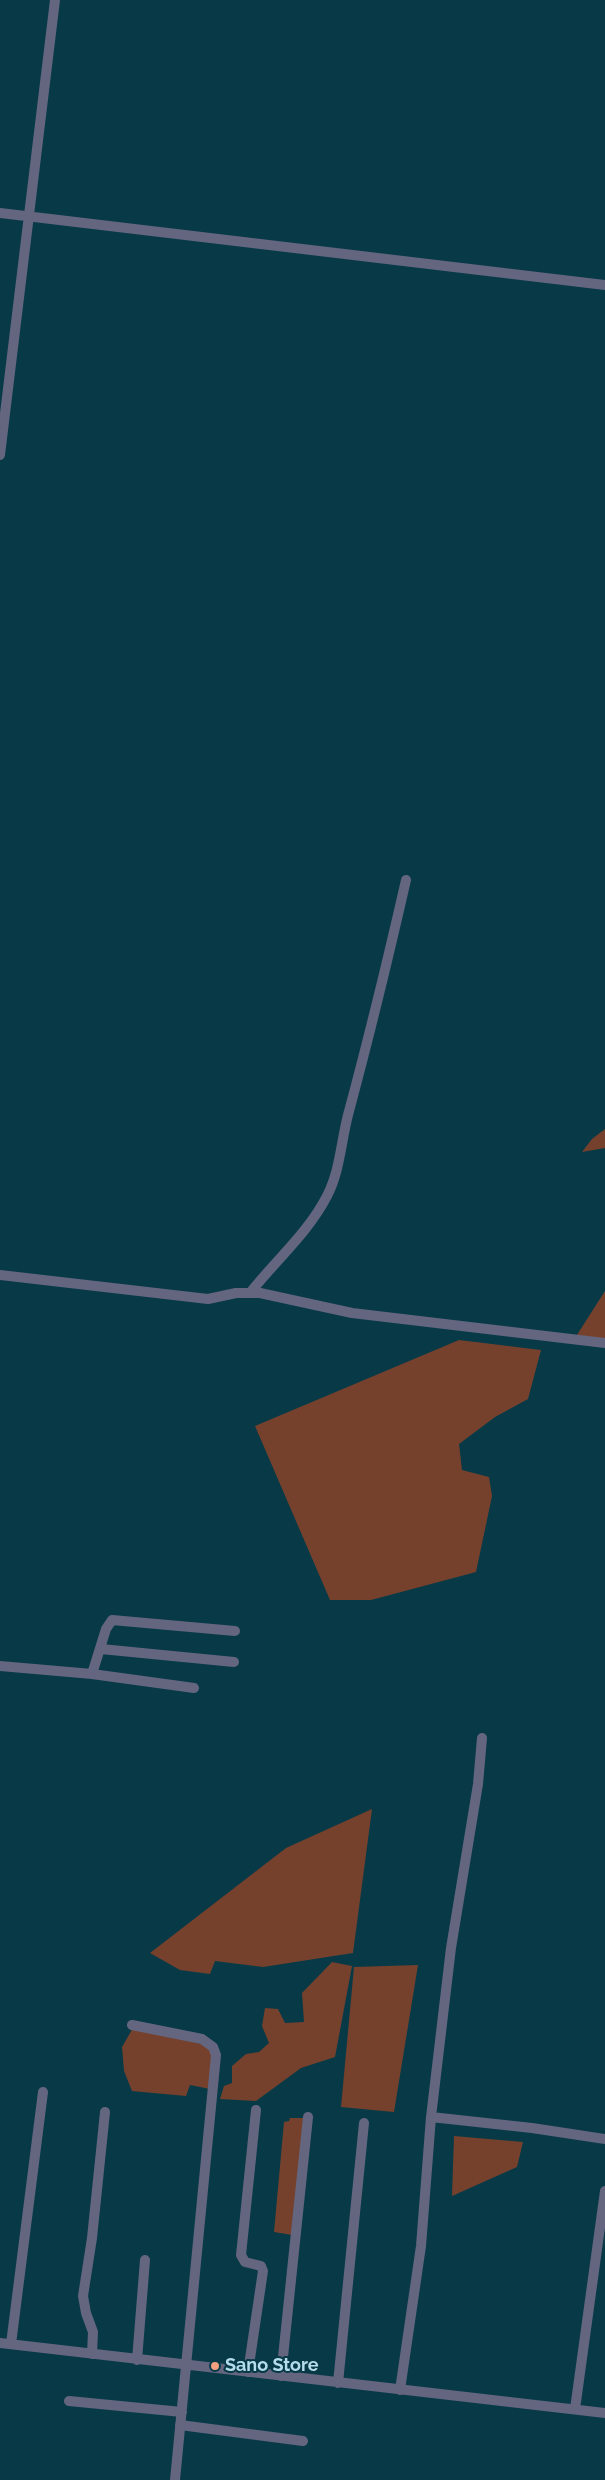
<!DOCTYPE html>
<html>
<head>
<meta charset="utf-8">
<style>
  body { margin:0 }
  canvas { display:block; background:#073947 }
</style>
</head>
<body>
<canvas width="605" height="2480"></canvas>
<script>
const ctx = document.querySelector('canvas').getContext('2d');
ctx.lineJoin = 'round';
function fill(path, color) { ctx.fillStyle = color; ctx.fill(path, 'evenodd'); }
function trace(path, color, width, dash) { ctx.strokeStyle = color; ctx.lineWidth = width; ctx.lineCap = dash ? 'butt' : 'round'; ctx.setLineDash(dash || []); ctx.stroke(path); }
function label(font, color, halo, rows, align = 'center') {
  ctx.font = font + ' Raleway,sans-serif'; ctx.lineWidth = 4; ctx.setLineDash([]); ctx.textBaseline = 'middle'; ctx.strokeStyle = halo; ctx.fillStyle = color; for (const [text, x, y, turn = 0] of rows) {
    ctx.save(); ctx.translate(x, y); ctx.rotate((+turn || 0) * Math.PI / 180); ctx.textAlign = isNaN(turn) ? turn : align; if (halo) ctx.strokeText(text, 0, 0); ctx.fillText(text, 0, 0); ctx.restore();
  }
}
const green = new Path2D(`
  M 605,1129 L 605,1148 L 582,1152 L 592,1139 Z
  M 605,1291 L 605,1342 L 575,1338 Z
  M 459,1340 L 541,1350 L 528,1399 L 495,1417 L 459,1444 L 462,1470 L 489,1477 L 492,1496 L 476,1572 L 371,1600 L 330,1600 L 255,1426 Z
  M 372,1809 L 353,1953 L 263,1967 L 215,1961 L 210,1974 L 180,1970 L 150,1953 L 286,1848 Z
  M 332,1962 L 352,1966 L 335,2057 L 301,2068 L 256,2101 L 220,2099 L 224,2086 L 232,2083 L 232,2066 L 246,2054 L 259,2052 L 269,2043 L 262,2026 L 265,2008 L 278,2009 L 285,2023 L 304,2022 L 302,1993 Z
  M 418,1965 L 394,2112 L 341,2107 L 354,1967 Z
  M 133,2028 L 206,2045 L 213,2056 L 210,2089 L 190,2085 L 186,2096 L 132,2091 L 124,2071 L 122,2047 Z
  M 290,2118 L 306,2118 L 292,2235 L 274,2232 L 284,2122 L 289,2121 Z
  M 454,2136 L 523,2142 L 517,2167 L 452,2196 Z`);
const minor = new Path2D(`
  M 0,213 L 605,285
  M 0,455 L 55,0
  M 0,1275 L 208,1299 L 236,1293 L 260,1293 L 352,1313 L 605,1343
  M 250,1293 C 276,1260 308,1233 327,1196 C 340,1171 341,1142 348,1115 C 369,1037 388,959 406,880
  M 101,1649 L 234,1662
  M 0,1666 L 92,1674 L 194,1688
  M 92,1674 L 106,1629 L 112,1620 L 235,1631
  M 132,2025 L 202,2039 L 213,2047 L 216,2055 L 175,2480
  M 431,2117 L 532,2128 L 605,2139
  M 0,2343 L 605,2413
  M 11,2344 L 43,2092
  M 92,2354 L 93,2332 L 86,2313 L 83,2296 L 92,2238 L 105,2112
  M 137,2360 L 145,2260
  M 248,2372 L 263,2271 L 261,2266 L 245,2262 L 241,2255 L 256,2110
  M 281,2376 L 308,2117
  M 338,2383 L 364,2123
  M 400,2390 L 421,2246 L 431,2117 L 451,1948 L 478,1784 L 482,1738
  M 69,2401 L 182,2412
  M 575,2409 L 605,2191
  M 180,2425 L 303,2441`);
const markers = [
  [215,2366,5,"#f2a080"]
];
const poiNames = [
  ["Sano Store",225,2366]
];
fill(green, '#75412c');
trace(minor, '#64657f', 10);
for (const [x, y, r, color] of markers) { const dot = new Path2D(); dot.arc(x, y, r, 0, 2 * Math.PI); ctx.fillStyle = color; ctx.fill(dot); trace(dot, '#073947', 2); }
label('bold 18px', '#b4dcea', '#073947', poiNames, 'left');
</script>
</body>
</html>
